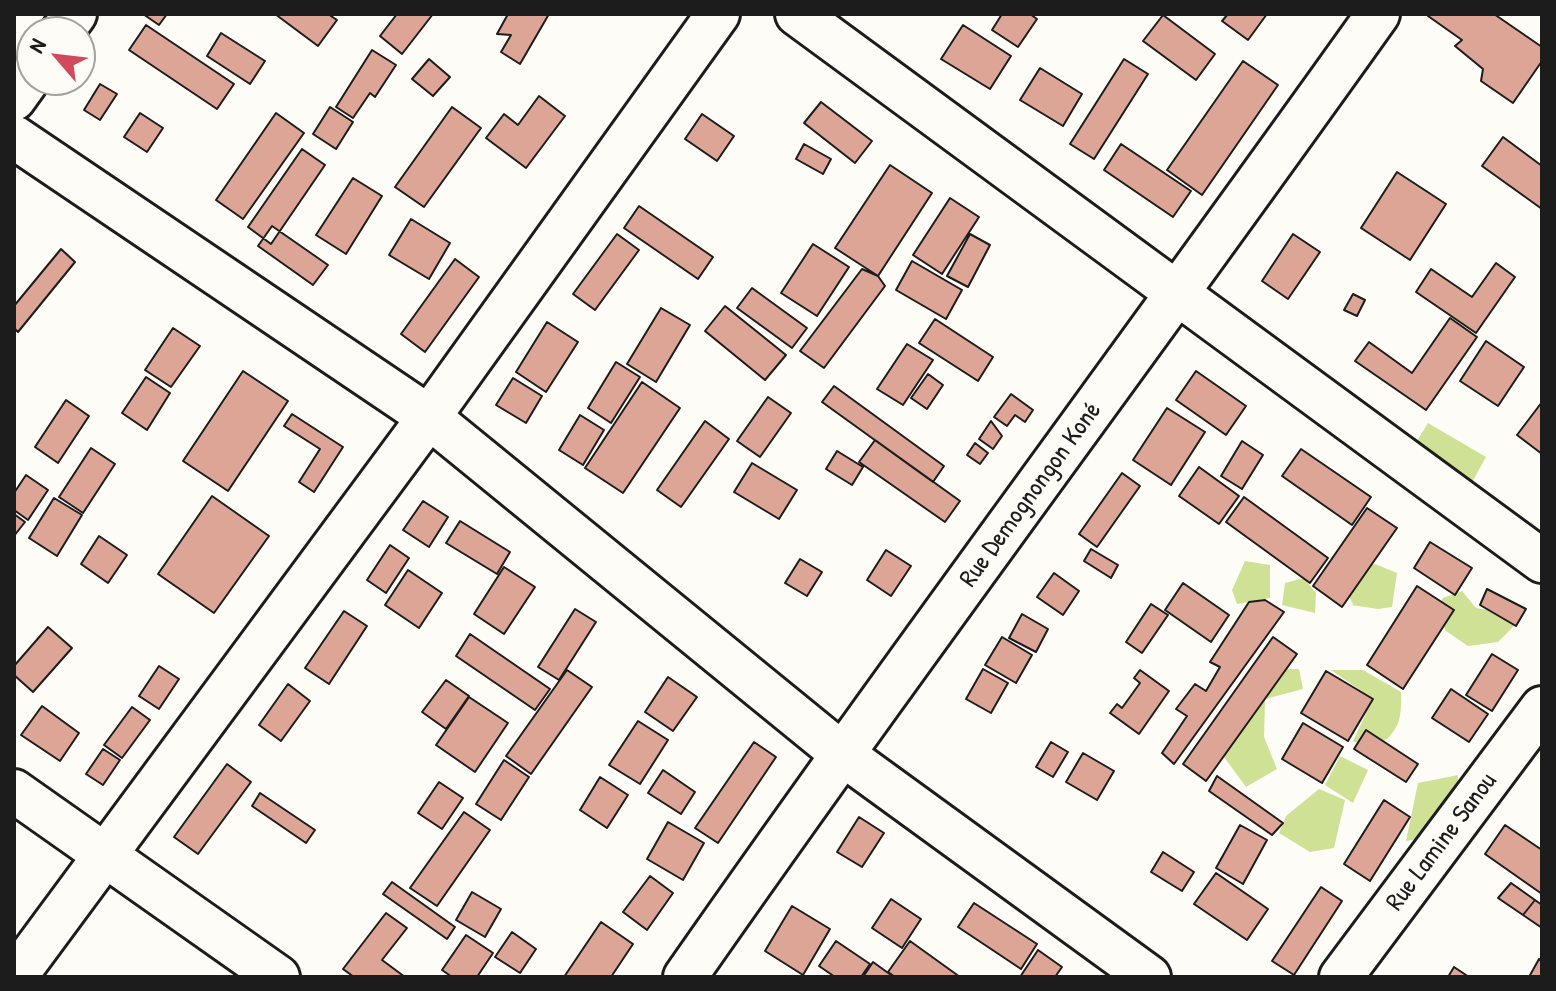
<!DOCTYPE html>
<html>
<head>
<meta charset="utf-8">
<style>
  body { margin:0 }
  #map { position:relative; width:1556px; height:991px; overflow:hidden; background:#fdfcf7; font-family:"Patrick Hand",sans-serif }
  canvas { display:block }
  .frame { position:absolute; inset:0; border:16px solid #1c1c1c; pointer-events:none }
  .north { position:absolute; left:16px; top:16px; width:80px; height:80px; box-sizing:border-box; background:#fdfcf7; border:2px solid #a3a29f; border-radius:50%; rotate:298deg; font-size:22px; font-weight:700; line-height:32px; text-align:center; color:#1c1c1c }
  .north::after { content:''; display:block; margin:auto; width:28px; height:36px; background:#d1495b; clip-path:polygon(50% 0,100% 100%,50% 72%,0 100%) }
</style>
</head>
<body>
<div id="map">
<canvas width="1556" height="991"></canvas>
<div class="frame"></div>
<div class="north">N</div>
</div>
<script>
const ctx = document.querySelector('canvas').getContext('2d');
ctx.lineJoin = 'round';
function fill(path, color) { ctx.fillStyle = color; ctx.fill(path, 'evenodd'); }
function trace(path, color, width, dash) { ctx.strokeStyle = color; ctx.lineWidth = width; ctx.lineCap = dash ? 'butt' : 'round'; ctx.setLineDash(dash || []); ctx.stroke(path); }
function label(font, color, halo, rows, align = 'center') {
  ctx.font = font + ' "Patrick Hand",sans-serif'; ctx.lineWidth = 6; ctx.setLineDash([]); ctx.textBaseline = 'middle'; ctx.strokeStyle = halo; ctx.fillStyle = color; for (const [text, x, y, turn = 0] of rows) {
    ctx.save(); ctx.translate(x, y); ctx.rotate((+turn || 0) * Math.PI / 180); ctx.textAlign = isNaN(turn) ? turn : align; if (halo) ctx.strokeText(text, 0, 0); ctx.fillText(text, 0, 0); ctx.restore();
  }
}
const green = new Path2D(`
  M 1428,423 L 1486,457 L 1471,484 L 1415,444 Z
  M 1245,561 L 1270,565 L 1270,598 L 1237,604 L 1232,590 Z
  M 1375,564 L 1397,573 L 1392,607 L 1378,609 L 1351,605 L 1353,604 L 1343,586 L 1353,571 Z
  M 1304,578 L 1316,593 L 1315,613 L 1282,605 L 1285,583 Z
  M 1462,591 L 1476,608 L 1488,610 L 1507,599 L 1520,620 L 1498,642 L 1468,646 L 1446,631 L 1436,611 L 1443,598 Z
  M 1275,669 L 1299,669 L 1303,689 L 1265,699 L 1264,737 L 1277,769 L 1246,787 L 1224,757 Z
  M 1331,670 L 1363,670 L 1401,692 C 1402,723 1398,733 1372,750 L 1353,741 L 1373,699 Z
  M 1340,756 L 1368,770 L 1353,803 L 1325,785 Z
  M 1458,775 L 1458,832 L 1406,841 L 1418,783 Z
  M 1319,789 L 1345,800 L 1334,848 L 1310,852 L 1279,833 L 1286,816 Z`);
const building = new Path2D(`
  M 143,14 L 167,14 L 159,25 Z
  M 275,14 L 328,14 L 337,20 L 318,46 Z
  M 397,14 L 433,14 L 402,54 L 380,36 Z
  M 508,14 L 549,14 L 520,64 L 501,52 L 511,35 L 497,34 Z
  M 1002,14 L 1030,14 L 1037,19 L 1018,47 L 992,30 Z
  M 1228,14 L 1267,14 L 1248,40 L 1222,21 Z
  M 1429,14 L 1494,14 L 1542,47 L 1542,61 L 1513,103 L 1481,81 L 1483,69 L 1455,46 L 1462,40 L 1428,16 Z
  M 1163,15 L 1215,54 L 1196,80 L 1143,41 Z
  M 146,25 L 234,84 L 217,109 L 129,50 Z
  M 963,25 L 1011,56 L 990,89 L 941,59 Z
  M 221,33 L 265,61 L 250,84 L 207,56 Z
  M 372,50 L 396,65 L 375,97 L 370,93 L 353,118 L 336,107 Z
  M 429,59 L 450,77 L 433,96 L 412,79 Z
  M 1124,59 L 1148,74 L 1094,159 L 1070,144 Z
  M 1243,61 L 1278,85 L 1202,195 L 1167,170 Z
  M 1040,68 L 1082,94 L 1063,126 L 1020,100 Z
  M 100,84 L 117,94 L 100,120 L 84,110 Z
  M 539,96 L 565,116 L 526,168 L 486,138 L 504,114 L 518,125 Z
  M 821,102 L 872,141 L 855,163 L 804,123 Z
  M 330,107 L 353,122 L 336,149 L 313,134 Z
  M 452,107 L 481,128 L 424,207 L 395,187 Z
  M 140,113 L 163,128 L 147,152 L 124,137 Z
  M 276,113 L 304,133 L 243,219 L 216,200 Z
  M 702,114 L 734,136 L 717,161 L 685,139 Z
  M 1503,137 L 1542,166 L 1542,209 L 1482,166 Z
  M 804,144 L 831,159 L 823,174 L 796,159 Z
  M 1121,144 L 1191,191 L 1173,217 L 1104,170 Z
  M 302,149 L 325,165 L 271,244 L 248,227 Z
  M 890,165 L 932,193 L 878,276 L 835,248 Z
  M 1397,172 L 1446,204 L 1410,260 L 1361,228 Z
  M 353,178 L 382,196 L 346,254 L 316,235 Z
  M 950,198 L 979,217 L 942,274 L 913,255 Z
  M 639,206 L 713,257 L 698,279 L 624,228 Z
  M 411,219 L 450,243 L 429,279 L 389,255 Z
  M 272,226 L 328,265 L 313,285 L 258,246 Z
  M 617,234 L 639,250 L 595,310 L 573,294 Z
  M 970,234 L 990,245 L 968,287 L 947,276 Z
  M 1293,234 L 1320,252 L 1288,299 L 1262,281 Z
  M 813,244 L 849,267 L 817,316 L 781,293 Z
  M 61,249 L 75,262 L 18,332 L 14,328 L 14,306 Z
  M 455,259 L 479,277 L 425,352 L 401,334 Z
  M 912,261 L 962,290 L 946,319 L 896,290 Z
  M 1496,263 L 1515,277 L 1476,333 L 1416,292 L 1431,269 L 1472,297 Z
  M 862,269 L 878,276 L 885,286 L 824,368 L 800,351 Z
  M 752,288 L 807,328 L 792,348 L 737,308 Z
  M 1353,294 L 1365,300 L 1357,316 L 1344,310 Z
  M 725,306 L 786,355 L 765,380 L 705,331 Z
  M 661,308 L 690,325 L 656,382 L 627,364 Z
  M 1450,318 L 1477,337 L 1426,410 L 1355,361 L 1369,342 L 1412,373 Z
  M 935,319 L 993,357 L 978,381 L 919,343 Z
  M 547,322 L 578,342 L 546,392 L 516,372 Z
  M 173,328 L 200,346 L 171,387 L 145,370 Z
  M 1486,341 L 1524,367 L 1498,406 L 1460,381 Z
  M 907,344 L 933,360 L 903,405 L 877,389 Z
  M 616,362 L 640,377 L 611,423 L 588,408 Z
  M 243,371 L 288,401 L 228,491 L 183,461 Z
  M 1196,371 L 1246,406 L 1226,435 L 1176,400 Z
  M 928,374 L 943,385 L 927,409 L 911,398 Z
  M 146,377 L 170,393 L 147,430 L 122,413 Z
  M 513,378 L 542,396 L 526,423 L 496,405 Z
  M 642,382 L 680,408 L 623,493 L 585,468 Z
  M 834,386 L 944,466 L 933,482 L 822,402 Z
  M 1011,394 L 1033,410 L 1025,422 L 1015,415 L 1007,426 L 994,417 Z
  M 768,397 L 791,413 L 760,457 L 737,441 Z
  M 66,400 L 89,416 L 58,463 L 35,447 Z
  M 1542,402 L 1542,454 L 1517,435 Z
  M 1167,408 L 1205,432 L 1171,485 L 1133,460 Z
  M 292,414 L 343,447 L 314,492 L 299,482 L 320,449 L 284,426 Z
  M 580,415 L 604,430 L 583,465 L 559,450 Z
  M 705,421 L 729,439 L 681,507 L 657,490 Z
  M 991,421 L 1002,436 L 993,449 L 979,439 Z
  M 875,440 L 960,501 L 945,522 L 859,462 Z
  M 1242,441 L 1263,455 L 1242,489 L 1221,476 Z
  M 975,443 L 988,453 L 980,464 L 967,455 Z
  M 91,448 L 115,464 L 83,513 L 59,497 Z
  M 1301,449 L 1371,497 L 1352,525 L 1282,476 Z
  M 837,451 L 863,467 L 852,485 L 826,469 Z
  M 752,463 L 797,490 L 779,519 L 734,492 Z
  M 1199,467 L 1239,496 L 1219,524 L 1179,496 Z
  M 1122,473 L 1140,486 L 1097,547 L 1079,534 Z
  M 26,475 L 48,490 L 28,520 L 14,510 L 14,493 Z
  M 212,496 L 269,536 L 214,613 L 158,574 Z
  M 1244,497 L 1328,558 L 1310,583 L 1226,522 Z
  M 54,498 L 82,515 L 57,556 L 29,538 Z
  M 423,501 L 448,517 L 429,547 L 403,530 Z
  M 1367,508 L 1397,528 L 1342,607 L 1313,586 Z
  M 14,514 L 25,522 L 14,536 Z
  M 460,521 L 510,552 L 497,574 L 446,543 Z
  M 99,536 L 127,555 L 108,583 L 81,564 Z
  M 1430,542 L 1472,568 L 1455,595 L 1414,568 Z
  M 390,545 L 409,558 L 386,593 L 367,580 Z
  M 1091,549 L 1118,565 L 1111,578 L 1084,561 Z
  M 886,550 L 911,566 L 891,596 L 867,580 Z
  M 800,559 L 822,572 L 807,596 L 785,583 Z
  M 504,567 L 535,587 L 504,634 L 474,614 Z
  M 408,570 L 442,593 L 419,628 L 385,605 Z
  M 1054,573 L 1079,591 L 1063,615 L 1037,597 Z
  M 1183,583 L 1229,615 L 1211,642 L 1165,610 Z
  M 1417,586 L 1454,610 L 1403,689 L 1367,665 Z
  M 1487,589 L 1526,609 L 1516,626 L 1480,605 Z
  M 1265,600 L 1284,612 L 1174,764 L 1162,753 L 1187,716 L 1176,709 L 1195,684 L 1206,691 L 1220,667 L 1210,662 L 1249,602 Z
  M 1151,604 L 1168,615 L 1142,653 L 1126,642 Z
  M 575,609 L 596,622 L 559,680 L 538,667 Z
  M 344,611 L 367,626 L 329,684 L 305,668 Z
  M 1022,614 L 1048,629 L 1036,652 L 1009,638 Z
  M 48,627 L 72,648 L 33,692 L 14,675 L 14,666 Z
  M 470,634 L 550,689 L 535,710 L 456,656 Z
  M 1002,637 L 1032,655 L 1016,683 L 985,665 Z
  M 1273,637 L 1297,654 L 1206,781 L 1183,764 Z
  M 1492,654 L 1518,670 L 1492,711 L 1466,695 Z
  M 159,666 L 179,679 L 159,709 L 139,696 Z
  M 983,669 L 1008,683 L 991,713 L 966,699 Z
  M 567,670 L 592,687 L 531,774 L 506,756 Z
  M 1140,670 L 1169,691 L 1139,734 L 1110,713 L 1117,704 L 1122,708 L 1140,683 L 1134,678 Z
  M 1326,671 L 1373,699 L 1348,741 L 1301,713 Z
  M 668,677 L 697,697 L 673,731 L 645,712 Z
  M 446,680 L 469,696 L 446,729 L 422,712 Z
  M 288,684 L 310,701 L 281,741 L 259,725 Z
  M 1451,689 L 1488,714 L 1469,742 L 1432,718 Z
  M 469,697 L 508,723 L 475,772 L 436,745 Z
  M 42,706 L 79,733 L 60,761 L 21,735 Z
  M 132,707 L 150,720 L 122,758 L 104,745 Z
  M 638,721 L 668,740 L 640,784 L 609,765 Z
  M 1303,723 L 1343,747 L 1322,783 L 1282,759 Z
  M 1366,730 L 1418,764 L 1406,782 L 1354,749 Z
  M 754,742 L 776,757 L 718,843 L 695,828 Z
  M 1051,742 L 1068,752 L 1053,777 L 1036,767 Z
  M 103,749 L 120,760 L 103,785 L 86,774 Z
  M 1083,753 L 1114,771 L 1097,800 L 1066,782 Z
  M 504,760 L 529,777 L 501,820 L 476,804 Z
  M 227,764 L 251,782 L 198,854 L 174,837 Z
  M 663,770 L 695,792 L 681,814 L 648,793 Z
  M 1217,776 L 1283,823 L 1272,835 L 1209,791 Z
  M 600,777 L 628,795 L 607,828 L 580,810 Z
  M 439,782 L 463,798 L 442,829 L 418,813 Z
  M 260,793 L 315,830 L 306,843 L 252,806 Z
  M 1384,800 L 1410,817 L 1370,881 L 1344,864 Z
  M 464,812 L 490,830 L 437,906 L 410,888 Z
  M 859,817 L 884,833 L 862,867 L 837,852 Z
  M 668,822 L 704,843 L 683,880 L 647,859 Z
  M 1240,825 L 1267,840 L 1243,884 L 1216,868 Z
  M 1505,825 L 1542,850 L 1542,894 L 1485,854 Z
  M 1163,852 L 1194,872 L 1182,891 L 1151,872 Z
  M 1216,873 L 1268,909 L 1247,940 L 1194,904 Z
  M 650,876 L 673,893 L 647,930 L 623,912 Z
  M 392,882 L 455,927 L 447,939 L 383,894 Z
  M 1511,883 L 1535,900 L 1523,915 L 1498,898 Z
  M 1321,887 L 1342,901 L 1294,975 L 1272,961 Z
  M 472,892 L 501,909 L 485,937 L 456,920 Z
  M 891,899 L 921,919 L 902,948 L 872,928 Z
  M 1535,900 L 1542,905 L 1542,928 L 1523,915 Z
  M 974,903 L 1037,944 L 1021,969 L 958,927 Z
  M 792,906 L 830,929 L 803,975 L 765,951 Z
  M 386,913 L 407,928 L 382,960 L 405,977 L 354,977 L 343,969 Z
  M 601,922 L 633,944 L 611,977 L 564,977 Z
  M 512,932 L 536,949 L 520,973 L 495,957 Z
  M 466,935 L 493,953 L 477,977 L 452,977 L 442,970 Z
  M 836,941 L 870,964 L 861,977 L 835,977 L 819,966 Z
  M 910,941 L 960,977 L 895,977 L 888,972 Z
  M 1038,950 L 1062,967 L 1055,977 L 1020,977 Z
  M 1539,959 L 1542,962 L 1542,977 L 1529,977 Z
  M 873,962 L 891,975 L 890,977 L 863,977 Z
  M 1454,967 L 1469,977 L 1448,977 Z`);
const minor = new Path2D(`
  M 797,14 L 1542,561
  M 62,32 L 75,14
  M 14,99 L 32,74
  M 14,137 L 429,417 L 841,753 L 1149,977
  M 14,791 L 278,977
  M 15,977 L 429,417 L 718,14
  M 685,977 C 911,653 1149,336 1378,14
  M 1341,977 L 1542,708`);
const streetNames = [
  ["Rue Demognongon Koné",1031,495,-54],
  ["Rue Lamine Sanou",1442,842,-53]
];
fill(green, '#cfe195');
fill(building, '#dda595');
trace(building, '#1c1c1c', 2);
trace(minor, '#1c1c1c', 48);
trace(minor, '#fdfcf7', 42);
label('26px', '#1c1c1c', '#fdfcf7', streetNames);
</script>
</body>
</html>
